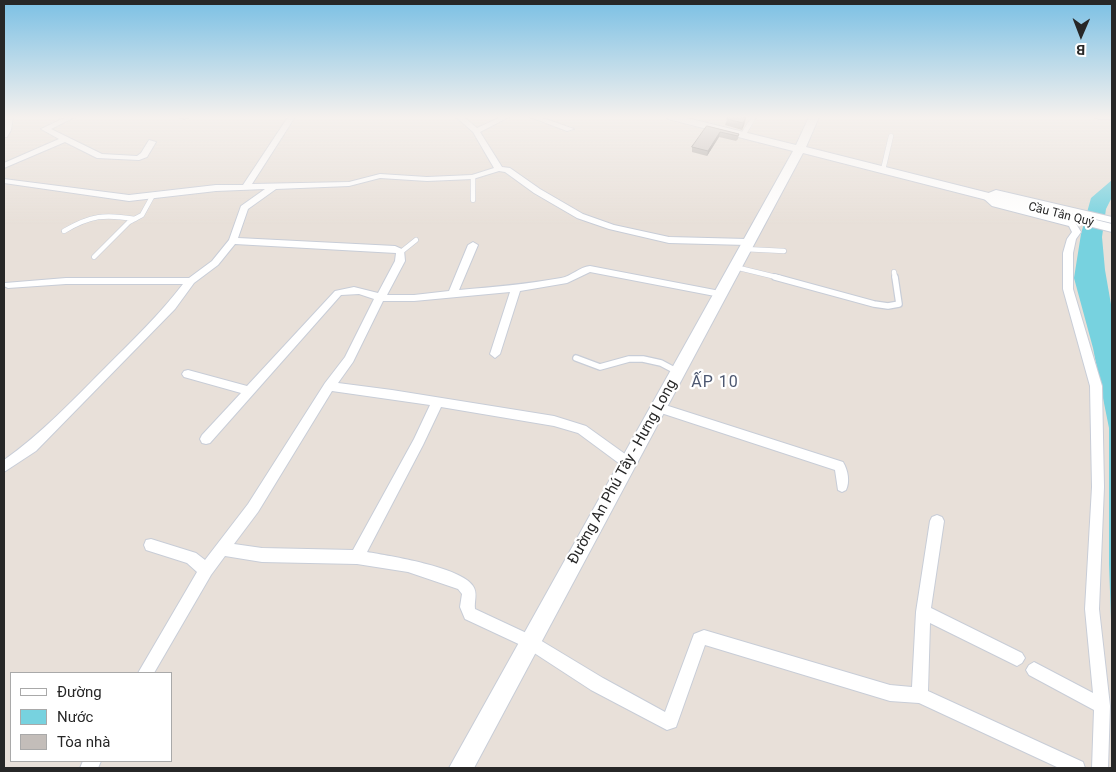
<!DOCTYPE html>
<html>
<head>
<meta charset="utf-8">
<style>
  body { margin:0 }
  #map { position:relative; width:1116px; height:772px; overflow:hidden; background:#e8e0d9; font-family:Roboto,sans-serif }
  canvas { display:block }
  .frame { position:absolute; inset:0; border:5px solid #272727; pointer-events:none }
  .legend { position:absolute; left:10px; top:672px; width:162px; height:90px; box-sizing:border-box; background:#fff; border:1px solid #a9a9a9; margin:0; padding:6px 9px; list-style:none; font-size:15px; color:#272727 }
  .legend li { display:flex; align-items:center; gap:10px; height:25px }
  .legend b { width:25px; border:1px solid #a9a9a9 }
  .north { position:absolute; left:1056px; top:10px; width:50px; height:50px; -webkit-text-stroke:4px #fff; paint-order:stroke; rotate:181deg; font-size:14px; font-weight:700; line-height:20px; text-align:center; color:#272727 }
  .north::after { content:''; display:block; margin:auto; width:18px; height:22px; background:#272727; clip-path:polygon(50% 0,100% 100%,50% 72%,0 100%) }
</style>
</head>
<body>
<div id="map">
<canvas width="1116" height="772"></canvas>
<div class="frame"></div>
<ul class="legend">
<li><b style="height:6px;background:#fff"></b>Đường</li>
<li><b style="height:14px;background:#77d2df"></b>Nước</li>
<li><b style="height:14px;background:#c3bdb9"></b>Tòa nhà</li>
</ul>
<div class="north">B</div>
</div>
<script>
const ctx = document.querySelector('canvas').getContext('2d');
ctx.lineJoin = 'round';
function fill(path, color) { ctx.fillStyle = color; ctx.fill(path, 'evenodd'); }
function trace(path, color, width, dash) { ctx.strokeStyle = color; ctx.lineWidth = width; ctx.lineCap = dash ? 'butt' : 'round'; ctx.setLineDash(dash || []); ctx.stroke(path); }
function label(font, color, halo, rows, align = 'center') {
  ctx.font = font + ' Roboto,sans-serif'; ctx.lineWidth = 4.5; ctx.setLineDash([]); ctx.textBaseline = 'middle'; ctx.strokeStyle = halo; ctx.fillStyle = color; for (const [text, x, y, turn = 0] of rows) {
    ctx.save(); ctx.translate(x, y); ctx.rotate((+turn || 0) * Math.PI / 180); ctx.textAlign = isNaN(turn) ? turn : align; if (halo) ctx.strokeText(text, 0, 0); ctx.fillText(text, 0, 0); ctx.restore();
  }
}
const water = new Path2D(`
  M 1112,180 L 1112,197 L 1106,209 L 1102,237 L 1105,270 L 1112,310 L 1112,647 L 1109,564 L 1109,428 L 1093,348 L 1074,278 L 1081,234 L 1091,198 Z`);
const laneFar1 = new Path2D(`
  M 743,135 L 754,117
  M 883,170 L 891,136
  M 473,177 L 473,200
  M 64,231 C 91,215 105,214 135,219
  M 744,249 L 784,251
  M 401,252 L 416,240
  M 94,257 L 129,222 L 142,215 L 153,195
  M 735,267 L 780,278
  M 894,272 L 895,278`);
const lane = new Path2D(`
  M 775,277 L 874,304 L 888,306 L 899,304 L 895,277
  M 576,358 L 600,367 L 629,359 L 643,359 L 661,363 L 676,371`);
const street = new Path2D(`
  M 5,117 L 13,117 L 11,130 L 7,137 L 4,137 Z
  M 66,117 L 75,117 L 51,129 L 102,154 L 137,156 L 141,153 L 149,140 L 156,142 L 147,157 L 139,160 L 97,158 L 65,142 L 4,168 L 4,163 L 59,139 L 41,129 Z
  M 179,117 L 188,117 L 184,119 Z
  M 288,117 L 295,117 L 252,184 L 349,182 L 380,174 L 427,177 L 472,175 L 494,168 L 473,132 L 456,117 L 464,117 L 477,128 L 501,117 L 509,117 L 480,132 L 502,167 L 510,168 L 540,189 L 583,214 L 614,225 L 669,237 L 747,239 L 752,242 L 747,245 L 669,243 L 609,229 L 577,218 L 534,193 L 505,172 L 499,171 L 473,179 L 427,181 L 380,178 L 349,186 L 276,189 L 248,209 L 238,238 L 395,246 L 404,250 L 405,261 L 387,295 L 414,295 L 449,291 L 468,245 L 473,242 L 478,245 L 459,290 C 494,287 528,284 561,278 C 572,276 579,267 590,266 L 720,291 L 725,294 L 720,297 L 590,272 L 567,283 L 520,291 L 500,354 L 495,358 L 490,354 L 510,292 L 414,301 L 383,301 L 353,362 L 338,383 L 392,390 L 554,416 L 586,426 L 632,459 L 634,463 L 632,467 L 628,468 L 624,467 L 578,433 L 554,426 L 441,407 L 423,445 L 367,552 C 390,556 461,567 473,586 C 478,593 474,601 475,609 L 535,637 L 603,678 L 665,712 L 694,634 L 704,630 L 890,685 L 912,687 L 916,612 L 930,521 L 932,517 L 937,515 L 942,517 L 944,521 L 931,608 L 1022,653 L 1025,658 L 1022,663 L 1017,666 L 930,623 L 928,691 L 1083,762 L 1085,768 L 1059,768 L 919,703 L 890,701 L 705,645 L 676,727 L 667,730 L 591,690 L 525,647 L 465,619 L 460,607 L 462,594 L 458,589 L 408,572 L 357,564 L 262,562 L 225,556 L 211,575 L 154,673 L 138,673 L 197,572 L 187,563 L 146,550 L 144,545 L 146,540 L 151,539 L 196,553 L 205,560 L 248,504 L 325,383 L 345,357 L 374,299 L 359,294 L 341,295 L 210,443 L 206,444 L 202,443 L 200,439 L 202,435 L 241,393 L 184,377 L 182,374 L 184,371 L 188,370 L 247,386 L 335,291 L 354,287 L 378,293 L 395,261 L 396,253 L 235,244 L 218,265 L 194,283 L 175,309 L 36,451 L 4,472 L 4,460 C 41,434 73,400 105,368 C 132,341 160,314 183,284 L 66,284 L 8,288 L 4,286 L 5,283 L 66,278 L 189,278 L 212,261 L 229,240 L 241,206 L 265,189 L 216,191 L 129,201 L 4,183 L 4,179 L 129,195 L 216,185 L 243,185 ZM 332,391 L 430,405 L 414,439 L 353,550 L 262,548 L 234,544 L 258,512 Z
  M 530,117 L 540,117 L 574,129 L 567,131 Z
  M 1095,117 L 1112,117 L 1112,119 L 1099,119 Z
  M 996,190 L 1112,217 L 1112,223 L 996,196 L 991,197 L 998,202 L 1075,222 L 1081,232 L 1076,239 L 1073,253 L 1073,289 L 1102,386 L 1104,487 L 1099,609 L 1110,706 L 1108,768 L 1092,768 L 1094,710 L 1029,675 L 1026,670 L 1029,665 L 1034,662 L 1093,693 L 1085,609 L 1092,487 L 1090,386 L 1063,289 L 1063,253 L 1067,239 L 1072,232 L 1069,226 L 992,206 L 981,196 Z
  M 659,403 L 843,462 C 848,470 850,482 846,490 L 842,492 L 838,490 L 835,470 L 655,411 L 653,408 L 655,405 Z
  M 83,761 L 101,761 L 98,768 L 80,768 Z`);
const secondary = new Path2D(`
  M 667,117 L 683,117 L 796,145 L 809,117 L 819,117 L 806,147 L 1112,224 L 1112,232 L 803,153 L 474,768 L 449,768 L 793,151 L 668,119 Z`);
const wall = new Path2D(`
  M 746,118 L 744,125 L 742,130 L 725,125 L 727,119 Z
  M 707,126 L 739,134 L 738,139 L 736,141 L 719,137 L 707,156 L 692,152 L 692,147 Z`);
const shadedWall = new Path2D(`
  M 746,118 L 744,125 L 742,130 L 743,123 Z
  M 720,132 L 719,137 L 707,156 L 708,151 Z`);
const building = new Path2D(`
  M 728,117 L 740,117 L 746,118 L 743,123 L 727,119 Z
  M 707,126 L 739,134 L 738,136 L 720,132 L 708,151 L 692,147 Z`);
const farStreetnames = [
  ["Cầu Tân Quý",1061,215,14]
];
const streetNames = [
  ["Đường An Phú Tây - Hưng Long",623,472,-61]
];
const neighbourhoodNames = [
  ["ẤP 10",715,383]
];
fill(water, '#77d2df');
trace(laneFar1, '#c8cdd7', 5.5);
trace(lane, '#c8cdd7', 8);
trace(street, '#c8cdd7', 2);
trace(secondary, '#c8cdd7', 2);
trace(laneFar1, '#fff', 4.5);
trace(lane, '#fff', 5.5);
fill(street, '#fff');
fill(secondary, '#fff');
fill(wall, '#a8a39f');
fill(shadedWall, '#888482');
fill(building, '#c3bdb9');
trace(building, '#888482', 1);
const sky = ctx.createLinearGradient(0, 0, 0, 225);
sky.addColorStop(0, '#7bc0e4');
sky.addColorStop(0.52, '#f5f1ee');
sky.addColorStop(1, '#f5f1ee00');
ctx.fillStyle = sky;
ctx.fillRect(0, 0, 1116, 225);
label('12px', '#272727', '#fff', farStreetnames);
label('15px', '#272727', '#fff', streetNames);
ctx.letterSpacing = '1px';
label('16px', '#4d5871', '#fff', neighbourhoodNames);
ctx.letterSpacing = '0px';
</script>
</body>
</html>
